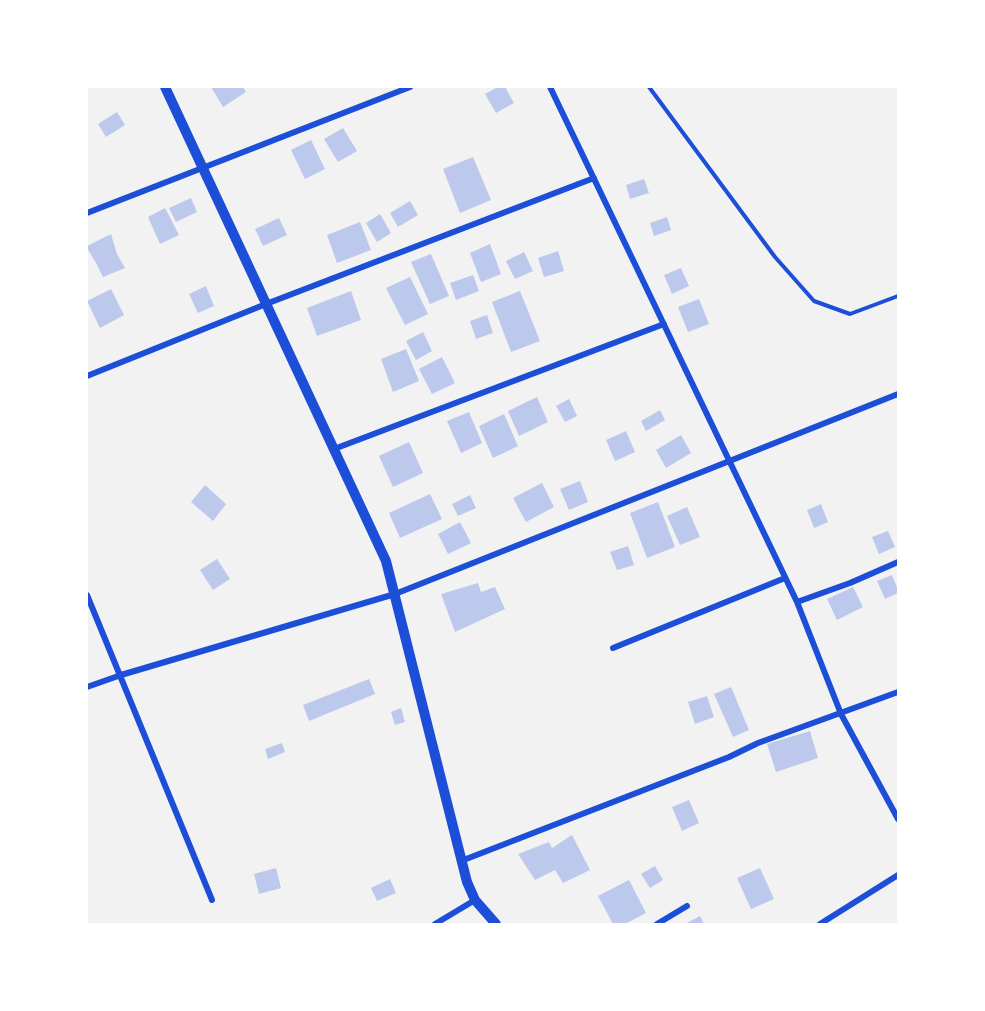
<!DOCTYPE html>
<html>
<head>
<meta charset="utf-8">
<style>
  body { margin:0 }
  #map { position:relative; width:985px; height:1011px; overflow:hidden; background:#f2f2f2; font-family:Signika,sans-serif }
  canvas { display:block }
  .frame { position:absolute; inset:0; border:88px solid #fff; pointer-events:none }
</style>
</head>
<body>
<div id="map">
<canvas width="985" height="1011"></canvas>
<div class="frame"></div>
</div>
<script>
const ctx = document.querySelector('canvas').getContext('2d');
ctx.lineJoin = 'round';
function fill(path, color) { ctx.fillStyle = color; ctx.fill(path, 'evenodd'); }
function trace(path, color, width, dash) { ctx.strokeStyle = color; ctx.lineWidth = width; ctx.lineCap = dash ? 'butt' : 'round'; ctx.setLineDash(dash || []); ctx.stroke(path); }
const building = new Path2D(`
  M 211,87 L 243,87 L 246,92 L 223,107 Z
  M 498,87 L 505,87 L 514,103 L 496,113 L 485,94 Z
  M 117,112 L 125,125 L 106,137 L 98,124 Z
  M 343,128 L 357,151 L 338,162 L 324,139 Z
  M 311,140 L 325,169 L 305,179 L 291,150 Z
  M 473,157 L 491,200 L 460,213 L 443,169 Z
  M 644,179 L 649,193 L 630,199 L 626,185 Z
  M 191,198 L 197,212 L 176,222 L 169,208 Z
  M 410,201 L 418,215 L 398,227 L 390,213 Z
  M 165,208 L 179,235 L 160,244 L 148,217 Z
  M 380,214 L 391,233 L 377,242 L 366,223 Z
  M 667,217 L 671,230 L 654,236 L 650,223 Z
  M 279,218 L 287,235 L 263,246 L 255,229 Z
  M 360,222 L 371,250 L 337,263 L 327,235 Z
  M 111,234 L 117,254 L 125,268 L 103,277 L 96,263 L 87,248 L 87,246 Z
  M 490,244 L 501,274 L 481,282 L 470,253 Z
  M 558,251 L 564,271 L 544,277 L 538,258 Z
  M 524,252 L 533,271 L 515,279 L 506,261 Z
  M 431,254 L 449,296 L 430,304 L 411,262 Z
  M 681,268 L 689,286 L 672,294 L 664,275 Z
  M 473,275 L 479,291 L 456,300 L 450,283 Z
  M 410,277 L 428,314 L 405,325 L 386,288 Z
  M 206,286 L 214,306 L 198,313 L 189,294 Z
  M 111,289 L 124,315 L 100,328 L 87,301 Z
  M 351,291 L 361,320 L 317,336 L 307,308 Z
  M 520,291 L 540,341 L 511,352 L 492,302 Z
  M 699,299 L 709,324 L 688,332 L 678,307 Z
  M 487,315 L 493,333 L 476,339 L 470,321 Z
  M 423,332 L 432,351 L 416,360 L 406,341 Z
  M 406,349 L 419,381 L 393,392 L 381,359 Z
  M 442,357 L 455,383 L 432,394 L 419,369 Z
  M 537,397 L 548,422 L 519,436 L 508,411 Z
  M 569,399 L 577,416 L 565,422 L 556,406 Z
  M 660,410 L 665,420 L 646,431 L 641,421 Z
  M 469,412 L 482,443 L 461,453 L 447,421 Z
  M 504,414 L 518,446 L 493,458 L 479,426 Z
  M 626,431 L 635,452 L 615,461 L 606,440 Z
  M 681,435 L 691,453 L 666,468 L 656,450 Z
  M 409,442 L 423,473 L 393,487 L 379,456 Z
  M 580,481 L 588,502 L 569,510 L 560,489 Z
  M 542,483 L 554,507 L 526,522 L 513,498 Z
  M 205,485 L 226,504 L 213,521 L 191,502 Z
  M 430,494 L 442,519 L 400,538 L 389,513 Z
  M 470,495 L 476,508 L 458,516 L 452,504 Z
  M 658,502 L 675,547 L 647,558 L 630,513 Z
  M 821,504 L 828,522 L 814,528 L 807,510 Z
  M 687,507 L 700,537 L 680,545 L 667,516 Z
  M 460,522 L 471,543 L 448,554 L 438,534 Z
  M 888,531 L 895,547 L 879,554 L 872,537 Z
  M 628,546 L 634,565 L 617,570 L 610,552 Z
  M 217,559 L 230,579 L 213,590 L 200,570 Z
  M 892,575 L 898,590 L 898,593 L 885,599 L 877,581 Z
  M 478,583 L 481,592 L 495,587 L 505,609 L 455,632 L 441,594 Z
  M 853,587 L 863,607 L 837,620 L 827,599 Z
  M 369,679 L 375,694 L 309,721 L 303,705 Z
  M 731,687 L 749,730 L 733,737 L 714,694 Z
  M 707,696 L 714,717 L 695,724 L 688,702 Z
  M 401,708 L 405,722 L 395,725 L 391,712 Z
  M 810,731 L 818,758 L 776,772 L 767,744 Z
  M 282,743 L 285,752 L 268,759 L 265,749 Z
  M 689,800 L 699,823 L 682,831 L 672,807 Z
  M 572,835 L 590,870 L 563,883 L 555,870 L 535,880 L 518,854 L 549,842 L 552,848 Z
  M 655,866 L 663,880 L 650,888 L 641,874 Z
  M 276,868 L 281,888 L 259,894 L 254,874 Z
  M 760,868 L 774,899 L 751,909 L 737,878 Z
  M 390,879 L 396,893 L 377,901 L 371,888 Z
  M 629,880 L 646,913 L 625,924 L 613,924 L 598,896 Z
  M 700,916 L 704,924 L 685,924 Z`);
const path = new Path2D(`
  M 649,87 L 775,257 L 814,301 L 850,314 L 898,296`);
const minor = new Path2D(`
  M 550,87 L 797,602 L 841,714 L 898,819
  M 87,213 L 410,87
  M 87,376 L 266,304 L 594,178
  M 334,449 L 664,324
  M 87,595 L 212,900
  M 797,602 L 850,583 L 898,562
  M 613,648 L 785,578
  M 87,687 L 121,675 L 395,594 L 898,394
  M 461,861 L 729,757 L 758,743 L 898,692
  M 435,924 L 475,900
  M 657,924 L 687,906
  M 820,924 L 898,875`);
const tertiary = new Path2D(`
  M 165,87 L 386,561 L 467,882 L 475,900 L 496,924`);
fill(building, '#bdc9ec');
trace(path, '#1d4ed8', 4);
trace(minor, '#1d4ed8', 6);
trace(tertiary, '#1d4ed8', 10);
</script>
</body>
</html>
